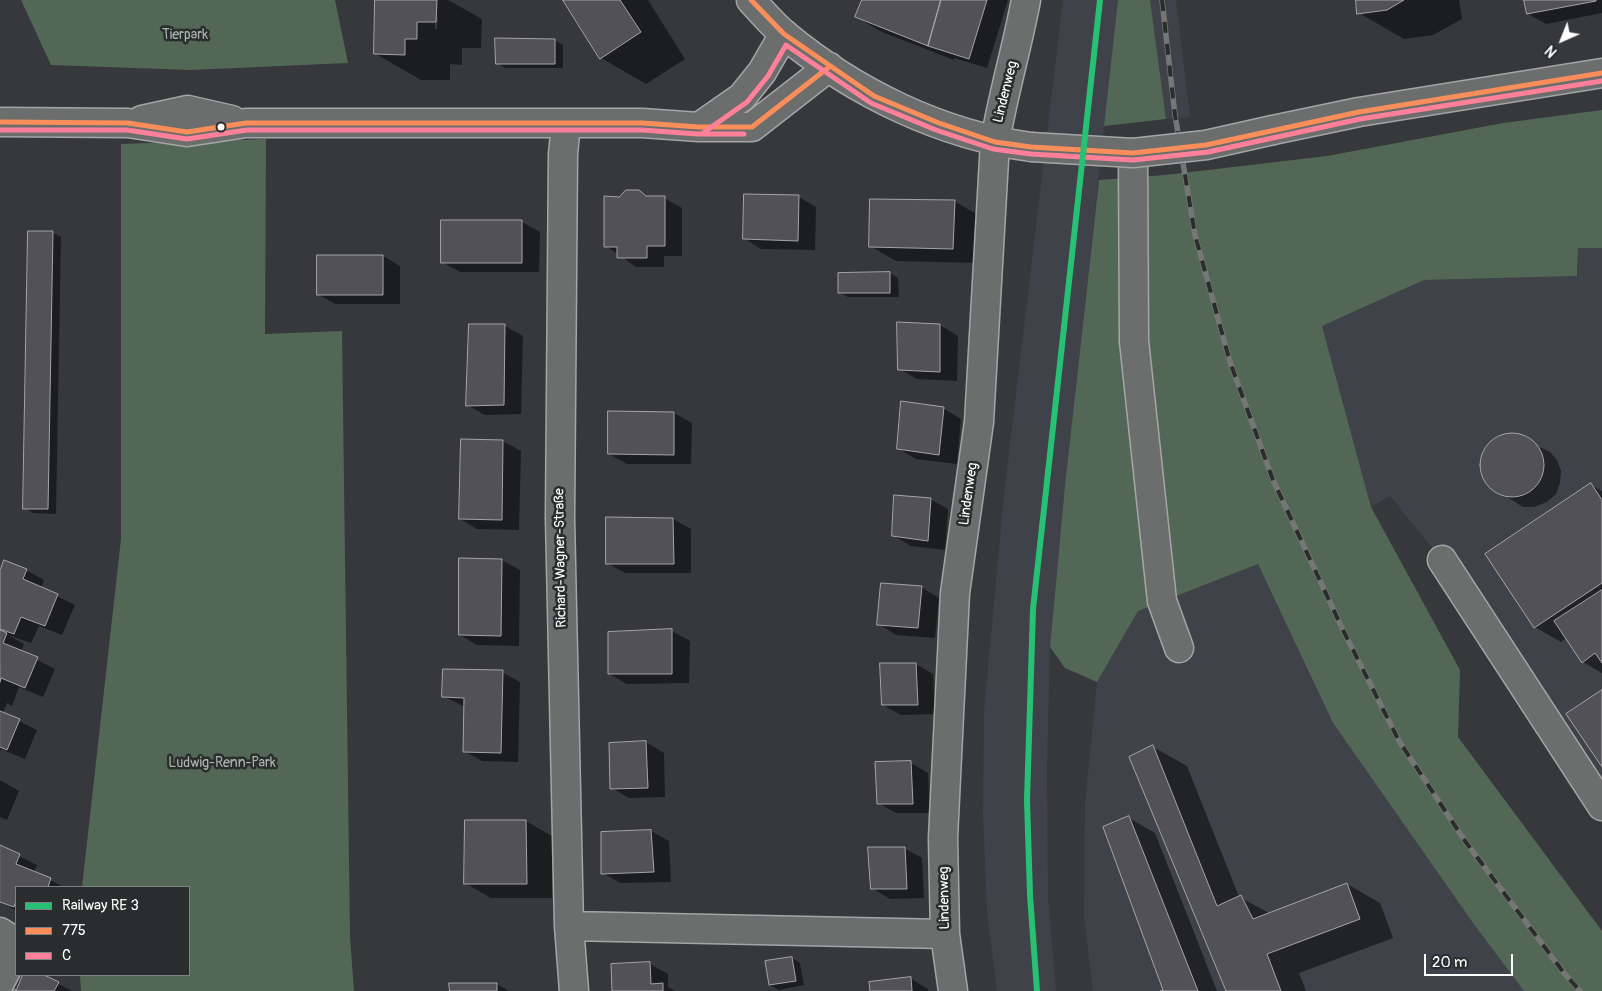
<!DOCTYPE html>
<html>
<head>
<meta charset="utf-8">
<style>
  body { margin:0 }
  #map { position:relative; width:1602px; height:991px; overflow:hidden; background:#36383b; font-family:Pangolin,sans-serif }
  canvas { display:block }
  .legend { position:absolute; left:15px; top:886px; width:175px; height:90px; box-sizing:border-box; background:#2a2d2e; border:1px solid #7f8182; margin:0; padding:6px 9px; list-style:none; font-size:15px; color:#fff }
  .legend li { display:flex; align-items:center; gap:10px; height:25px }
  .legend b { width:25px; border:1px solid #7f8182 }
  .north { position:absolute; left:1537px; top:15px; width:50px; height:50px; -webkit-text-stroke:4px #2a2d2e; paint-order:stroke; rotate:224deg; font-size:14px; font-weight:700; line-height:20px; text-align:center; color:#fff }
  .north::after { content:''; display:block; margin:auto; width:18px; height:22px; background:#fff; clip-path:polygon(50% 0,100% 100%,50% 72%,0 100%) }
  .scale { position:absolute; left:1424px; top:954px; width:89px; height:22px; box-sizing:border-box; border:2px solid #fff; border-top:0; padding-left:6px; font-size:15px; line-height:18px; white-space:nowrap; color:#fff; -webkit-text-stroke:4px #2a2d2e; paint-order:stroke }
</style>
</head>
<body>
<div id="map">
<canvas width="1602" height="991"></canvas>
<ul class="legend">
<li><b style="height:6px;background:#26c172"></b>Railway RE 3</li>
<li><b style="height:6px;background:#fa8e5a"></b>775</li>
<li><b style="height:6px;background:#ff8098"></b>C</li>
</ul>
<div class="north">N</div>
<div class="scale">20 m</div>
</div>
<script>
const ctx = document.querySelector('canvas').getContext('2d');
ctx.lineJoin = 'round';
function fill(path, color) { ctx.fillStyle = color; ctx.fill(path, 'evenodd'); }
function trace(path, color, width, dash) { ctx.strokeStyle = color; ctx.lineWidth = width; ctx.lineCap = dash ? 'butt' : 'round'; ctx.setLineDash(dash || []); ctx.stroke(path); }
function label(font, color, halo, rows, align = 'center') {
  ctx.font = font + ' Pangolin,sans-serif'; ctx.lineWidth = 5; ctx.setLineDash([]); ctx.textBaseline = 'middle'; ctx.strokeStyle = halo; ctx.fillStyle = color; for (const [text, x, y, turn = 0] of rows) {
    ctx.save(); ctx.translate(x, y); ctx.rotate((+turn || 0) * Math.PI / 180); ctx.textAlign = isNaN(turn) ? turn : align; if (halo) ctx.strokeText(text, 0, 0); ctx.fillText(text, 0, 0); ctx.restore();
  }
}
const built = new Path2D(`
  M 1063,0 L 1118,0 L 1065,485 L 1050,646 L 1047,768 L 1048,897 L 1056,991 L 997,991 L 987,911 L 983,815 L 984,711 L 1004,495 Z
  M 1150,0 L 1176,0 L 1190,117 L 1166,119 Z
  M 1578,243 L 1602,243 L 1602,806 L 1442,560 L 1390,496 L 1371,507 L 1322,326 L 1424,280 L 1578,276 Z
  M 1258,564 L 1333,723 L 1473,923 L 1524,991 L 1093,991 L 1084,917 L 1085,804 L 1097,682 L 1138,611 Z`);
const green = new Path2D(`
  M 21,0 L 335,0 L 348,63 L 190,70 L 51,65 Z
  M 1118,0 L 1150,0 L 1166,119 L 1104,126 Z
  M 1602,110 L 1602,248 L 1578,248 L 1577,276 L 1424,280 L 1322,326 L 1371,507 L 1460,670 L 1458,737 L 1602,931 L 1602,991 L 1524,991 L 1473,923 L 1333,723 L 1258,564 L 1138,611 L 1097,682 L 1065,668 L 1050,647 L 1065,485 L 1099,180 L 1165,175 L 1327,156 L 1503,123 Z
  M 266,139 L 265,334 L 342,331 L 350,937 L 354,991 L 81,991 L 80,975 L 189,975 L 189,887 L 82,887 L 121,539 L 121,144 Z`);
const shadow = new Path2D(`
  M 376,0 L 448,0 L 482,19 L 481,48 L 462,48 L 462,65 L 450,64 L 450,80 L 421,80 L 376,54 ZM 435,17 L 438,17 L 437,29 L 435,29 Z
  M 564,0 L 648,0 L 685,59 L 646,84 L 601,58 Z
  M 863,0 L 1008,0 L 987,68 L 954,58 L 954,60 L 882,32 L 856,17 Z
  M 1357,0 L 1459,0 L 1462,19 L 1433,35 L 1404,39 L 1359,13 Z
  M 1525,0 L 1602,0 L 1602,13 L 1546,24 L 1528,14 Z
  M 554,40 L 563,45 L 563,68 L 505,68 L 497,63 Z
  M 638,191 L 650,198 L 664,198 L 682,208 L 682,256 L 664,256 L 664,267 L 636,267 L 606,246 L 620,198 Z
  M 799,197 L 816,207 L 815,250 L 761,249 L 744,238 Z
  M 954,201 L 980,216 L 978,263 L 896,261 L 870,246 Z
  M 522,222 L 540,232 L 539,272 L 460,272 L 442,262 Z
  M 52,232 L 61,237 L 56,514 L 33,513 L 25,508 Z
  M 383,256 L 400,266 L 400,304 L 335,304 L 318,294 Z
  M 890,273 L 898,278 L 899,297 L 848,297 L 840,293 Z
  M 470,325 L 505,326 L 523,336 L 521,414 L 485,415 L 467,405 Z
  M 940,325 L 958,336 L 957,381 L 917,379 L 899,369 Z
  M 943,408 L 961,419 L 957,464 L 916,459 L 899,449 Z
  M 610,413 L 674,413 L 692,423 L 691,464 L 627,464 L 609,454 Z
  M 1514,434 L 1550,452 L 1557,460 L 1561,471 L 1560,483 L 1556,494 L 1547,502 L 1534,507 L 1523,507 L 1488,485 L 1483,478 L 1481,466 L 1483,455 L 1492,441 L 1503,436 Z
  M 503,441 L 521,451 L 519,530 L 477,529 L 460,519 Z
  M 1591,485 L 1602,491 L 1602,673 L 1583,662 L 1567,638 L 1561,642 L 1535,627 Z
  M 930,499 L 948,509 L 945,550 L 911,546 L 894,536 Z
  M 607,519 L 673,519 L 691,529 L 691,573 L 625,573 L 607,563 Z
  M 502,560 L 520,570 L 519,646 L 477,645 L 460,635 Z
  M 26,570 L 44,580 L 41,588 L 75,605 L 62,635 L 39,626 L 31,643 L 8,635 L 24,644 L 21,652 L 55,669 L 43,697 L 19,687 L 12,706 L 7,703 L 3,713 L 37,730 L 25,759 L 1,749 L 0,752 L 0,632 L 3,631 L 0,629 L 0,574 Z
  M 921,587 L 939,598 L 935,638 L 896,635 L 879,624 Z
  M 672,631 L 690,641 L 689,683 L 627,684 L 609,674 Z
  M 916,664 L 933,674 L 935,714 L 901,715 L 883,705 Z
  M 502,672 L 520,682 L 518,762 L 482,761 L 464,751 L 465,707 L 443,696 Z
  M 646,742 L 664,753 L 665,797 L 629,798 L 612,788 L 610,744 Z
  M 1153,747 L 1187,766 L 1239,897 L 1271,914 L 1347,884 L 1380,903 L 1393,938 L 1299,973 L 1306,991 L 1227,991 Z
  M 911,763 L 928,773 L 930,813 L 896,813 L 878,803 Z
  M 0,780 L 19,791 L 7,820 L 0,817 Z
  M 1129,818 L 1155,833 L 1217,991 L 1164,991 Z
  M 466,821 L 526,821 L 552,836 L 552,898 L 491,898 L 465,883 Z
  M 651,831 L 669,841 L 671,882 L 620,883 L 603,873 L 603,833 Z
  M 0,847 L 37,865 L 34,872 L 64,887 L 16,887 L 16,910 L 0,902 Z
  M 904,848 L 922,858 L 924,898 L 890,899 L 872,888 Z
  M 792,958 L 800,963 L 804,985 L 779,990 L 770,985 Z
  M 650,964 L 668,974 L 668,987 L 675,991 L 614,991 Z
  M 24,975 L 41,975 L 72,991 L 16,991 Z
  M 910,978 L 928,989 L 928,991 L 871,991 Z
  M 497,984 L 509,991 L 451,991 Z`);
const building = new Path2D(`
  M 375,0 L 437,0 L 436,22 L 417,22 L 417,39 L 405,39 L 405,55 L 374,54 Z
  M 563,0 L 620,0 L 641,32 L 600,59 Z
  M 862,0 L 941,0 L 928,46 L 855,17 Z
  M 941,0 L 987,0 L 969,59 L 928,46 Z
  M 1356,0 L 1404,0 L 1387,10 L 1357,14 Z
  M 1524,0 L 1596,0 L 1596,1 L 1527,14 Z
  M 495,38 L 555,39 L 555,64 L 496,64 Z
  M 626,190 L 639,190 L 646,196 L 665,196 L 665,246 L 647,246 L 647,258 L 617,258 L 617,247 L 604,247 L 604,196 L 619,197 Z
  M 744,194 L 799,195 L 798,241 L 743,239 Z
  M 870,199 L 955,200 L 953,249 L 869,247 Z
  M 441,220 L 522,220 L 522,263 L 441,263 Z
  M 28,231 L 53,231 L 48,509 L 23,509 Z
  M 317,255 L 383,255 L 383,295 L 317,295 Z
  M 890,272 L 890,293 L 838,293 L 838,273 Z
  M 897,322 L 940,324 L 940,372 L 898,370 Z
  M 469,324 L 505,324 L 504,405 L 466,406 Z
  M 901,401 L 944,407 L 939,455 L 897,449 Z
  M 608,411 L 674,412 L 674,455 L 608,454 Z
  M1480 465a32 32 0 1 1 64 0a32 32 0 1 1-64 0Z
  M 461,439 L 503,440 L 502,520 L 459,519 Z
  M 1591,483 L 1602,500 L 1602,583 L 1534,628 L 1485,554 Z
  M 894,495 L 931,498 L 928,541 L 892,536 Z
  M 606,517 L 673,518 L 674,564 L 606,564 Z
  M 459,558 L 502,559 L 501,636 L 459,635 Z
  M 4,560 L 27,569 L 23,579 L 58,594 L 45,626 L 21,617 L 14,634 L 0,629 L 0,571 Z
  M 881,583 L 922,586 L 918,628 L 877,625 Z
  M 1602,590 L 1602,663 L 1595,653 L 1582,663 L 1554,621 Z
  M 672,629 L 672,674 L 608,674 L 608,632 Z
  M 0,630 L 7,633 L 3,643 L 38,657 L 25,688 L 1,678 L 0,682 Z
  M 880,663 L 916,663 L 918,705 L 882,705 Z
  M 443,669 L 503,670 L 501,753 L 463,752 L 464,698 L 442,697 Z
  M 1602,690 L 1602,767 L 1566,714 Z
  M 0,711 L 20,719 L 7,750 L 0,747 Z
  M 646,741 L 648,788 L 610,789 L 609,743 Z
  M 1153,745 L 1217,906 L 1241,895 L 1253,919 L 1347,883 L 1360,919 L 1267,954 L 1281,991 L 1226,991 L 1129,757 Z
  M 911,761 L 913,804 L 877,804 L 875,762 Z
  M 1129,816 L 1198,991 L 1160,991 L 1163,990 L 1103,827 Z
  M 465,820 L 526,820 L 527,884 L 464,884 Z
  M 651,830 L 654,872 L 601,874 L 601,832 Z
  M 0,845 L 20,854 L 16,864 L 51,878 L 48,887 L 16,887 L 16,901 L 14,907 L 0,902 Z
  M 868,847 L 905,847 L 907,889 L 871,889 Z
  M 792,957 L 796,981 L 769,985 L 765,961 Z
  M 650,962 L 651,984 L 663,983 L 663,991 L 612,991 L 611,964 Z
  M 23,975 L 44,975 L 59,982 L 54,991 L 8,991 L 10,987 L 16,990 Z
  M 911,977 L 912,991 L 870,991 L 869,982 Z
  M 449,983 L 497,983 L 497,991 L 450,991 Z`);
const minor = new Path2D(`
  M 142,120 L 188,110 L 232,120
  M 0,122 L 128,123 L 187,132 L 246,123 L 642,123 L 699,127 L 752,127 L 829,67
  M 566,124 L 563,154 L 560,518 L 569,926 L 574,991
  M 699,127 L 742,97 L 762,72 L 784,34
  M 1133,153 L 1134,341 L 1162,601 L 1179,648
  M 1442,560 L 1602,806
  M 569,926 L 945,934
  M 0,932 L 11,939 L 12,959 L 0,982
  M 953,991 L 945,934 L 943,838 L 955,593 L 979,422 L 995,142 C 1003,94 1017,48 1026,0`);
const major = new Path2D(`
  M 751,0 C 762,12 773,25 785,35 C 855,93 942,135 1031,147
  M 1273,130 L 1359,112 L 1602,73`);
const rail = new Path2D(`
  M 1162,0 L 1175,115 L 1195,235 L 1230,362 L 1273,480 L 1342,628 L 1399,741 L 1465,841 L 1564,973 L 1580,991`);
const majorBridge = new Path2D(`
  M 1031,147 L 1133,153 L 1206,145 L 1273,130`);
const bus1 = new Path2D(`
  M 751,0 L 784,34 L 874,96 L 939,123 L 995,142 L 1031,147 L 1133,153 L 1206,145 L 1359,112 L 1602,73
  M 0,122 L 128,123 L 187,132 L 246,123 L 642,123 L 699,127 L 752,127 L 829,67`);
const bus2 = new Path2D(`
  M 0,130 L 127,130 L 187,139 L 247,130 L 642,130 L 698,134 L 744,134
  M 703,133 L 747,102 L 768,76 L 786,45 L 871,103 L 936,130 L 993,149 L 1031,154 L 1133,160 L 1208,152 L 1360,119 L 1602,81`);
const rail1 = new Path2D(`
  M 1037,991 L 1030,895 L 1027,800 L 1033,609 L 1100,0`);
const markers = [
  [221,127,4.5,"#fff"]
];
const parkNames = [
  ["Tierpark",185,35],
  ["Ludwig-Renn-Park",222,763]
];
const streetNames = [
  ["Lindenweg",1006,92,-76],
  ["Lindenweg",969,494,-82],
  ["Richard-Wagner-Straße",561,558,-91],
  ["Lindenweg",945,898,-91]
];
fill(built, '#40424a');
fill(green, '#536756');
fill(shadow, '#0007');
fill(building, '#515156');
trace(building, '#a5a5a7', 1);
trace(minor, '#a5a5a7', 31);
trace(major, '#a5a5a7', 31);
trace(minor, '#6c6d6d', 28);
trace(major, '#6c6d6d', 28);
trace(rail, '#757676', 5.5);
trace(rail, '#2a2d2e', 4, [11]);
trace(majorBridge, '#a5a5a7', 31, []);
trace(majorBridge, '#6c6d6d', 28);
trace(bus1, '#fa8e5a', 5);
trace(bus2, '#ff8098', 5);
trace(rail1, '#26c172', 6);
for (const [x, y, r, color] of markers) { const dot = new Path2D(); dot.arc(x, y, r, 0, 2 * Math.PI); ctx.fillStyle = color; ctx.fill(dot); trace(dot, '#2a2d2e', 2); }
label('14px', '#abb6ac', '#2a2d2e', parkNames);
label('14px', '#fff', '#2a2d2e', streetNames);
</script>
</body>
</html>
